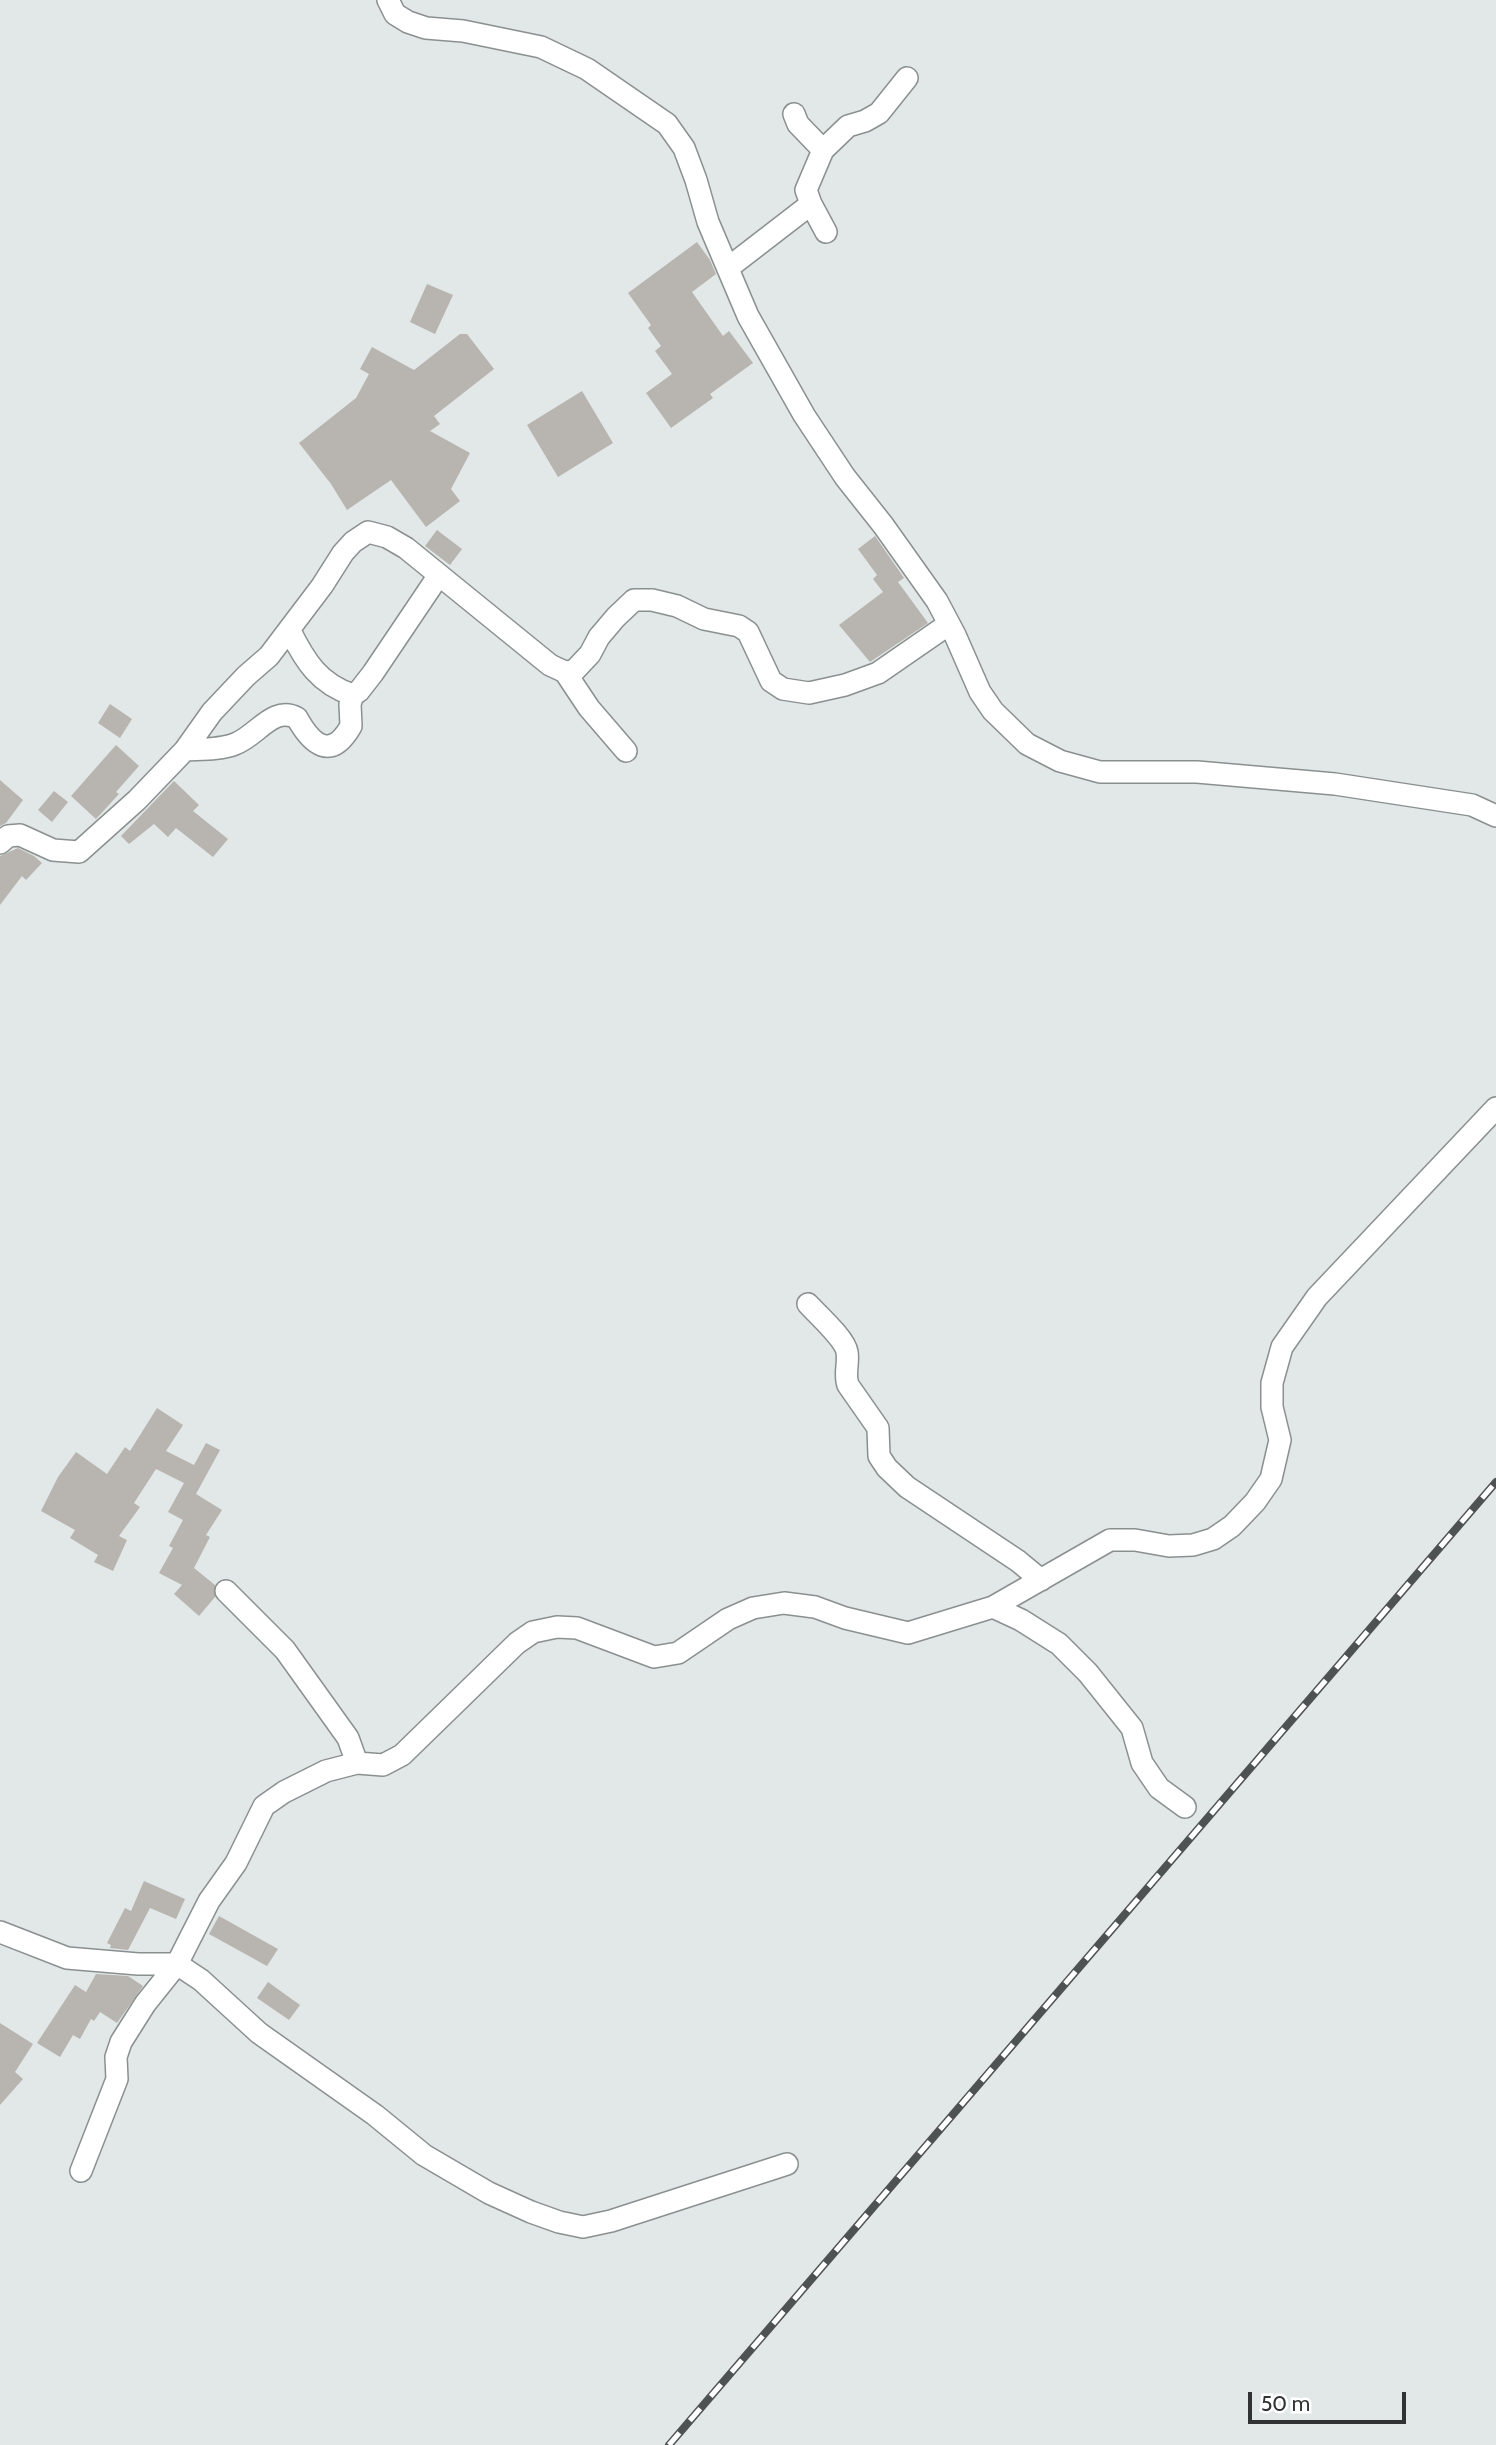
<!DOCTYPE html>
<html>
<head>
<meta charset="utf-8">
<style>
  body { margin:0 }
  #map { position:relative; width:1496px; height:2445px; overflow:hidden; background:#e1e8e7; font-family:Cabin,sans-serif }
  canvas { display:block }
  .scale { position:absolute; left:1248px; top:2392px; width:158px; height:32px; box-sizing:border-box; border:4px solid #303333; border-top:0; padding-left:9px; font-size:21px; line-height:24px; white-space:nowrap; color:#303333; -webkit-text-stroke:5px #fff; paint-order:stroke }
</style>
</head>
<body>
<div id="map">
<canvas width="1496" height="2445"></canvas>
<div class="scale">50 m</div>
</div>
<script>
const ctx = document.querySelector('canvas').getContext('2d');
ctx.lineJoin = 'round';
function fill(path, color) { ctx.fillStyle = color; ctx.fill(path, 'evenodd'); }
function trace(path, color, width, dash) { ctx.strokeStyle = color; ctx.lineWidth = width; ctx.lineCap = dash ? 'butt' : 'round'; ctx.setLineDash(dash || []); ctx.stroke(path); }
const building = new Path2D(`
  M 697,242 L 710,260 L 716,274 L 692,292 L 723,336 L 729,331 L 753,363 L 710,394 L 713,398 L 671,428 L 646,393 L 672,374 L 655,351 L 661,346 L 648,328 L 651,325 L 628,293 Z
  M 427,284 L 453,295 L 435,334 L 410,322 Z
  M 460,334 L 467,334 L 494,369 L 434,416 L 440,424 L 430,431 L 470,453 L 451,489 L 460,501 L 426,527 L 391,480 L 347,510 L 331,484 L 299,443 L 356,398 L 369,374 L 360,369 L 372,347 L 414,370 Z
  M 582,391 L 613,443 L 558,477 L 527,425 Z
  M 437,530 L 462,549 L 450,565 L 425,546 Z
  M 875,536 L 904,578 L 898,582 L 928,623 L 870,662 L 839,625 L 883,592 L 873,579 L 877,575 L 858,549 Z
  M 110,704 L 132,719 L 120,738 L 98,723 Z
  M 116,745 L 139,766 L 116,792 L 119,794 L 96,819 L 71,796 Z
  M 0,780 L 23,800 L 6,823 L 0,826 Z
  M 174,781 L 199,805 L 193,811 L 228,839 L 213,857 L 176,828 L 168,837 L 154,824 L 129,844 L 121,836 Z
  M 54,791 L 68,802 L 52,822 L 38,810 Z
  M 18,848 L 34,856 L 42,863 L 26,880 L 22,876 L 0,905 L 0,856 Z
  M 157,1408 L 183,1425 L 166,1451 L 194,1465 L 206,1443 L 220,1450 L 196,1494 L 222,1510 L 206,1535 L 210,1537 L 194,1568 L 215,1585 L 215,1597 L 199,1616 L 174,1594 L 182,1585 L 159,1573 L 173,1548 L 169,1546 L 183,1520 L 168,1512 L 184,1483 L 156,1469 L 134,1503 L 140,1507 L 119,1536 L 127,1540 L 113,1571 L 94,1562 L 98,1555 L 70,1538 L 75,1530 L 41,1511 L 58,1477 L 76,1452 L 107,1474 L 125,1447 L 130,1451 Z
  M 144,1881 L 185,1899 L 176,1919 L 150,1908 L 128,1950 L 110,1948 L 111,1945 L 107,1943 L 125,1908 L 131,1911 Z
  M 219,1916 L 278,1949 L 267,1966 L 209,1934 Z
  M 96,1974 L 128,1976 L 143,1986 L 117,2023 L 100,2012 L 94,2021 L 91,2019 L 80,2039 L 73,2035 L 60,2057 L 37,2043 L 75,1985 L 86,1992 Z
  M 268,1982 L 300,2005 L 289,2020 L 257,1998 Z
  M 0,2023 L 33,2044 L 15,2072 L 23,2079 L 0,2105 Z`);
const minor = new Path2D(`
  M 388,0 L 395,14 L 408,22 L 426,28 L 463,31 L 541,47 L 587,69 L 667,124 L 684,148 L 696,180 L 708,222 L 748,316 L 804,415 L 845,477 L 883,525 L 937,601 L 955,635 L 980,692 L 993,711 L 1027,744 L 1060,761 L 1100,772 L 1197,772 L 1335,784 L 1472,805 L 1496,816
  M 794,114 L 798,124 L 823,150
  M 811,204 L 806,190 L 823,150 L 848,126 L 865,121 L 879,113 L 907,78
  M 728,268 L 811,204 L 826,232
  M 290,631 C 305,661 319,684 353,695
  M 565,672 L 589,708 L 626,751
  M 185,750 C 201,749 220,750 235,744 C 257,736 273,705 297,718 C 312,745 331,761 351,726 L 350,704 L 353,695 L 359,691 L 373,673 L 439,575
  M 0,843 L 8,836 L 20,835 L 53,850 L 79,852 L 137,800 L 185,750 L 212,712 L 246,676 L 269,656 L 322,586 L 343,553 L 353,542 L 368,532 L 387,537 L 406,548 L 550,665 L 565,672 L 574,671 L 590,654 L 599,637 L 616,617 L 634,600 L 652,600 L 677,606 L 704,619 L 739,626 L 748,632 L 771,681 L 783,689 L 809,693 L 845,685 L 878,673 L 949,624
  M 808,1304 C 818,1315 845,1339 847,1352 C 849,1363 844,1374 848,1385 L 878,1428 L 879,1456 L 887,1468 L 907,1487 L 1018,1561 L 1041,1580
  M 226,1591 L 285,1650 L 348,1738 L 357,1763
  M 993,1607 L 1021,1620 L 1059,1644 L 1088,1673 L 1132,1728 L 1142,1763 L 1159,1788 L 1185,1807
  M 0,1932 L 67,1958 L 138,1964 L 177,1964 L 201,1980 L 259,2033 L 375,2115 L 424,2155 L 489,2193 L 531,2212 L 559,2222 L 583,2227 L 611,2221 L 787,2164
  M 81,2171 L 117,2079 L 116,2057 L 121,2042 L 145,2004 L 177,1964 L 209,1901 L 236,1863 L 264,1806 L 284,1792 L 326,1771 L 357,1763 L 383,1765 L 402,1755 L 517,1643 L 533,1632 L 557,1627 L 577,1628 L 654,1657 L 678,1653 L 728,1619 L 753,1608 L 784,1603 L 815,1607 L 845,1618 L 908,1633 L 993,1607 L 1110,1540 L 1135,1540 L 1169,1546 L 1193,1545 L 1213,1539 L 1232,1526 L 1255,1502 L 1271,1479 L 1280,1440 L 1272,1407 L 1272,1383 L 1282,1347 L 1317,1297 L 1496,1108`);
const rail = new Path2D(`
  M 669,2445 L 1496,1482`);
fill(building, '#b8b4b0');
trace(minor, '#8a908f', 24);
trace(minor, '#fff', 21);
trace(rail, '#4e5252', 8);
trace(rail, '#fff', 5, [16]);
</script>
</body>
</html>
